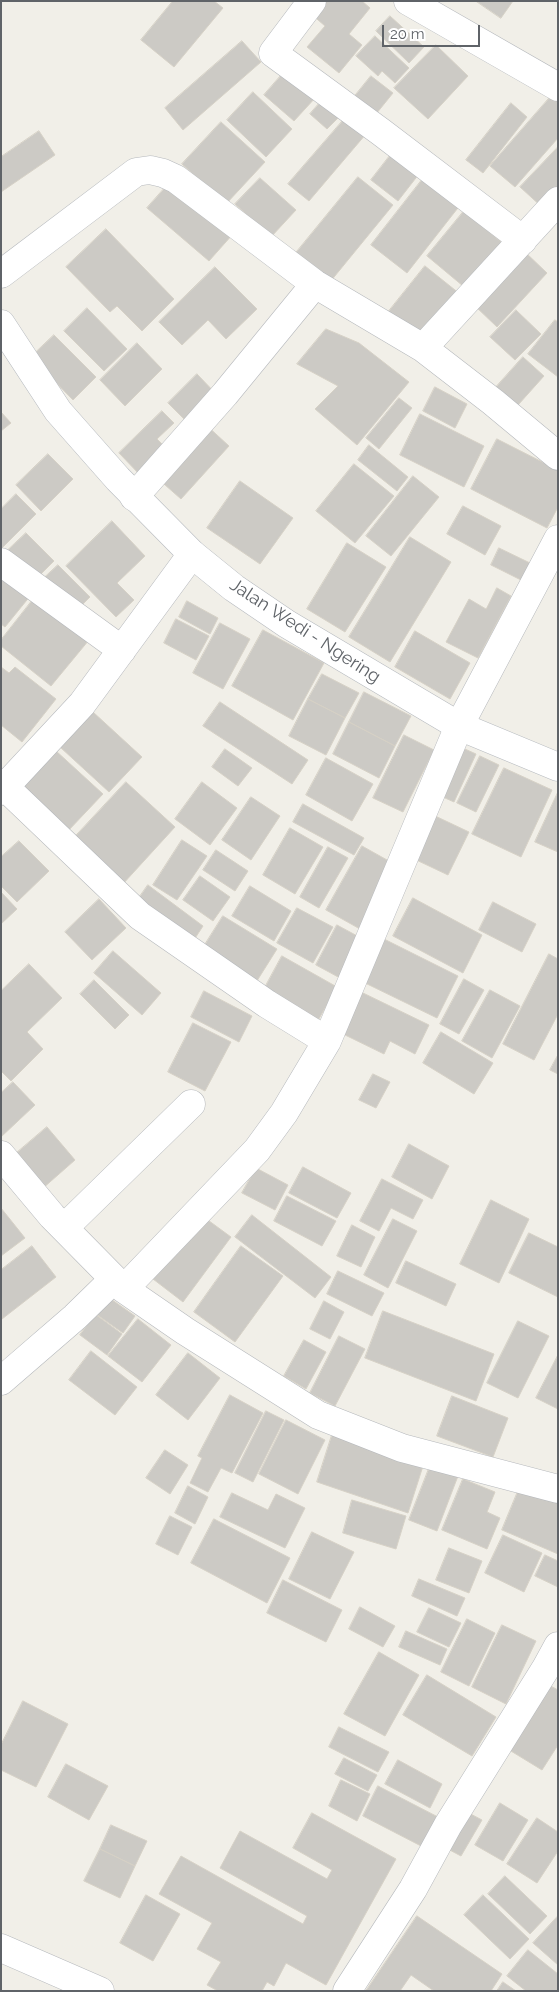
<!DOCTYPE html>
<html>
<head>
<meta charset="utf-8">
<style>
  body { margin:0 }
  #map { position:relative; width:559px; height:1992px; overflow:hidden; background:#f1efe8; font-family:Raleway,sans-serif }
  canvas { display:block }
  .frame { position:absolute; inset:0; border:2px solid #5f6368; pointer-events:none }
  .scale { position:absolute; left:382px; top:25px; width:98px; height:22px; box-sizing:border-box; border:2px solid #5f6368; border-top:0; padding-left:6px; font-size:15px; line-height:18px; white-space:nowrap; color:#5f6368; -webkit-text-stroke:4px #fff; paint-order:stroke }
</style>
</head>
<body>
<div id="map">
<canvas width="559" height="1992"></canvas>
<div class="frame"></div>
<div class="scale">20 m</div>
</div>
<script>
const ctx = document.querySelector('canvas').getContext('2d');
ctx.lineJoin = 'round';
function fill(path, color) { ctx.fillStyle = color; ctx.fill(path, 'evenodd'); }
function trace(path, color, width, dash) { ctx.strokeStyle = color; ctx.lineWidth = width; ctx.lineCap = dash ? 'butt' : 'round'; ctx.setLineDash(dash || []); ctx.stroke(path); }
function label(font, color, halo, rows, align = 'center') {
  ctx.font = font + ' Raleway,sans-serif'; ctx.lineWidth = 4.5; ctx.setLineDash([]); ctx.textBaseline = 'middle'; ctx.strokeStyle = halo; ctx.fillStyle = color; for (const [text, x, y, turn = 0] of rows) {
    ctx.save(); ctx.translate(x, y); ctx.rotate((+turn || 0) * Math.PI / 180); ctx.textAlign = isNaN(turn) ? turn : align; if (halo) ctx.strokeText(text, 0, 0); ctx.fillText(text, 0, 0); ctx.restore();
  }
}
const building = new Path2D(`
  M 173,1 L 214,1 L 223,8 L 174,67 L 141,40 Z
  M 319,1 L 362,1 L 370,8 L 349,34 L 362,45 L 339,73 L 307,47 L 325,26 L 310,13 Z
  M 476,1 L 513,1 L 501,18 Z
  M 390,16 L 424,47 L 409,63 L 376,31 Z
  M 375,36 L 409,68 L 395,83 L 382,71 L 378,76 L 356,56 Z
  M 242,41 L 261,62 L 183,130 L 165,108 Z
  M 436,45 L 468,76 L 428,119 L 394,88 Z
  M 285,71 L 316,97 L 294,121 L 264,95 Z
  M 371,76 L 393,93 L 372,119 L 350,102 Z
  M 253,92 L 292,129 L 266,157 L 227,120 Z
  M 552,95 L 558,99 L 558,138 L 515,187 L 490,166 Z
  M 324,98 L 342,114 L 327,129 L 310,114 Z
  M 511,103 L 527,117 L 483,173 L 466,160 Z
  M 346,117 L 366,134 L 309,201 L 288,184 Z
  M 221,122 L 265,162 L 226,204 L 182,164 Z
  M 39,131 L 55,155 L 1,192 L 1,157 Z
  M 558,147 L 558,193 L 543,208 L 520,187 Z
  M 392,153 L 419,174 L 398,201 L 371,180 Z
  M 425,176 L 461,204 L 407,273 L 371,245 Z
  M 358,177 L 393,205 L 330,282 L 295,254 Z
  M 260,178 L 296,210 L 271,237 L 235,204 Z
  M 171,181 L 233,234 L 209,261 L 147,208 Z
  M 464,211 L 506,246 L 469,291 L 427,256 Z
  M 106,229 L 174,299 L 142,331 L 117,306 L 110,312 L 66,267 Z
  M 524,251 L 547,273 L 497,327 L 474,305 Z
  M 425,266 L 460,294 L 421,344 L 385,316 Z
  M 215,267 L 257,309 L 226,339 L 208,320 L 182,345 L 159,322 Z
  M 87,308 L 127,349 L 104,371 L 64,331 Z
  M 516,310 L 541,334 L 515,360 L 490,337 Z
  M 555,320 L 558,322 L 558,377 L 528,354 Z
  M 326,329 L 359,343 L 409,382 L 357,445 L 315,409 L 338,386 L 297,364 Z
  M 54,335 L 96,377 L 73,400 L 31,357 Z
  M 137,343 L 162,369 L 125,406 L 100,380 Z
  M 523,357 L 544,376 L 510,414 L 489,395 Z
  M 197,374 L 219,397 L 190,425 L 168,403 Z
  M 435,387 L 467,404 L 455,428 L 423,411 Z
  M 399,398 L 412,408 L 379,449 L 366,438 Z
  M 162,411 L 174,423 L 157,439 L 168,450 L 141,476 L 119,453 Z
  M 1,412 L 11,423 L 1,431 Z
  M 420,414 L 484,446 L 464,487 L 400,455 Z
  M 204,423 L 229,446 L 181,499 L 156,477 Z
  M 497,439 L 558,470 L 558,507 L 547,528 L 471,489 Z
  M 369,445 L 408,477 L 397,491 L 358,460 Z
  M 48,454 L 73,479 L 41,511 L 16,485 Z
  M 354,464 L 394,496 L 355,543 L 316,511 Z
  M 413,476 L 439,497 L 391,556 L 366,536 Z
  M 240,481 L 293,518 L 260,564 L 207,528 Z
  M 16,494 L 36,514 L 1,549 L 1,509 Z
  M 463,506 L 501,526 L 485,555 L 447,534 Z
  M 112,521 L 145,556 L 117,583 L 134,600 L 116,617 L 66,566 Z
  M 26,533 L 54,561 L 35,580 L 6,552 Z
  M 410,537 L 451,562 L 390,662 L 349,637 Z
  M 347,543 L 386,567 L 345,632 L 307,609 Z
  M 499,548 L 530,563 L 521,580 L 491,565 Z
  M 58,565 L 90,597 L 74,613 L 42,580 Z
  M 1,571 L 31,595 L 5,627 L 1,624 Z
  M 497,588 L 511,596 L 478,658 L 446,642 L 469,599 L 486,609 Z
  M 35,597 L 89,640 L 51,686 L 1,646 L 1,640 Z
  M 187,601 L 218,618 L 210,634 L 179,617 Z
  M 176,619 L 209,636 L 196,660 L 164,643 Z
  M 220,623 L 250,639 L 223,689 L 193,673 Z
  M 263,630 L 324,663 L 293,720 L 232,686 Z
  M 415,631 L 470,663 L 450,699 L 395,667 Z
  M 1,667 L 9,673 L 15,667 L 56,699 L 22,742 L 1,725 Z
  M 322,674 L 359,693 L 345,718 L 308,699 Z
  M 364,692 L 411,716 L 395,746 L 349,722 Z
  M 308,699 L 345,718 L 326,755 L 289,736 Z
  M 220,702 L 308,760 L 292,784 L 203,726 Z
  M 93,712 L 142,757 L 109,792 L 60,747 Z
  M 349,722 L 395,746 L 379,778 L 333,754 Z
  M 404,735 L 434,750 L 403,812 L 373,798 Z
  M 456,745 L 476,754 L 454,802 L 434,793 Z
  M 225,749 L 252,768 L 238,786 L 212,767 Z
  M 55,750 L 103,794 L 67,832 L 20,789 Z
  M 480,756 L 499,765 L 476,812 L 457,803 Z
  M 326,758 L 373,784 L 352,821 L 306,795 Z
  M 504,768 L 552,790 L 521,857 L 472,834 Z
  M 126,782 L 175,827 L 122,885 L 72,840 Z
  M 202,782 L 237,808 L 210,845 L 175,819 Z
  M 558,792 L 558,852 L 535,842 Z
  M 251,797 L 280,816 L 251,860 L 222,840 Z
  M 303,804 L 364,838 L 354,855 L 293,822 Z
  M 431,814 L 469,832 L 448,875 L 410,857 Z
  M 290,828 L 323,847 L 295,894 L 263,875 Z
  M 182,840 L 207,856 L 177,900 L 153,885 Z
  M 19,841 L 49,871 L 17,902 L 1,886 L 1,857 Z
  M 362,846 L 396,865 L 360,929 L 326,910 Z
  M 328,847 L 348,858 L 319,908 L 300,897 Z
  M 216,850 L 248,871 L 235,891 L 203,870 Z
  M 200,876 L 230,897 L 213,921 L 183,900 Z
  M 148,885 L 203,926 L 190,946 L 134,905 Z
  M 250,886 L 291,911 L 274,941 L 232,916 Z
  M 1,892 L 17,909 L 1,924 Z
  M 413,898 L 482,935 L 463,973 L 393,936 Z
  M 99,899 L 126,928 L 92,960 L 65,932 Z
  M 493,902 L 536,924 L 522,952 L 479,930 Z
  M 297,908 L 333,927 L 313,963 L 277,943 Z
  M 223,916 L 277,949 L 255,984 L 201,951 Z
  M 337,925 L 361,938 L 340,978 L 316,965 Z
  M 382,938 L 458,976 L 437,1018 L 361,981 Z
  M 113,951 L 161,993 L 142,1015 L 94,973 Z
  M 549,954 L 558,959 L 558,1014 L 534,1060 L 503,1044 Z
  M 282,956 L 337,987 L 316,1024 L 262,993 Z
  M 29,964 L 62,998 L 27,1032 L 43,1049 L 11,1081 L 1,1071 L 1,991 Z
  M 464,979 L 484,990 L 459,1034 L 440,1024 Z
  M 94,980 L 129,1015 L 115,1029 L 80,994 Z
  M 490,990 L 520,1006 L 492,1058 L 462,1041 Z
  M 204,991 L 252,1016 L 239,1042 L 191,1017 Z
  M 361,992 L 429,1025 L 415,1054 L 390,1041 L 384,1054 L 341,1033 Z
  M 193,1023 L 231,1042 L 205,1091 L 168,1072 Z
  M 441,1032 L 493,1063 L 474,1094 L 423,1063 Z
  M 558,1055 L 558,1074 L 550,1070 Z
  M 373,1074 L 390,1082 L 376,1108 L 359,1100 Z
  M 13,1082 L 35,1105 L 1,1137 L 1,1093 Z
  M 47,1127 L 75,1160 L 42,1189 L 13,1156 Z
  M 409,1144 L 449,1166 L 432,1199 L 392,1177 Z
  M 303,1167 L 351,1193 L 337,1218 L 289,1193 Z
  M 256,1168 L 288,1185 L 275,1210 L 242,1193 Z
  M 382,1179 L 423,1200 L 413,1219 L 391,1208 L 379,1231 L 360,1221 Z
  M 287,1196 L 336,1221 L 322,1246 L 274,1221 Z
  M 491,1200 L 529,1219 L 499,1283 L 460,1264 Z
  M 1,1208 L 25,1238 L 1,1256 Z
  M 201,1215 L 231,1237 L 183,1302 L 153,1279 Z
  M 252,1215 L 331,1277 L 315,1298 L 235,1237 Z
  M 393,1219 L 417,1231 L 388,1288 L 364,1275 Z
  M 352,1225 L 375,1237 L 361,1267 L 337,1256 Z
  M 529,1233 L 558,1247 L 558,1297 L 509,1273 Z
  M 32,1246 L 56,1277 L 2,1319 L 1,1270 Z
  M 241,1246 L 283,1276 L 235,1342 L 194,1312 Z
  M 406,1261 L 456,1284 L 446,1306 L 396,1283 Z
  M 338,1271 L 384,1293 L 372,1316 L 327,1294 Z
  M 108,1297 L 135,1316 L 123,1333 L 96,1314 Z
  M 324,1301 L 344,1312 L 330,1339 L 310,1329 Z
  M 383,1311 L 494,1354 L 476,1401 L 365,1358 Z
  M 95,1314 L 122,1334 L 107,1355 L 80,1335 Z
  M 138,1319 L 171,1345 L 142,1382 L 108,1356 Z
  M 518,1321 L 549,1336 L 518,1398 L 487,1383 Z
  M 339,1336 L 365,1349 L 335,1406 L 310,1393 Z
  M 304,1340 L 326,1352 L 306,1389 L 284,1376 Z
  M 91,1351 L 137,1387 L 115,1415 L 69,1380 Z
  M 188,1353 L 220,1378 L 188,1420 L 156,1395 Z
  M 558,1355 L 558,1409 L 536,1398 Z
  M 230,1395 L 263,1413 L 232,1473 L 221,1468 L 208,1492 L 190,1483 L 202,1458 L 198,1456 Z
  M 452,1396 L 508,1418 L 493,1457 L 437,1436 Z
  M 266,1411 L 284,1420 L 253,1482 L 235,1473 Z
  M 286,1420 L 325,1440 L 298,1494 L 259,1474 Z
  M 332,1435 L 423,1466 L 408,1513 L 317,1482 Z
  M 165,1450 L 188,1465 L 170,1494 L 146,1478 Z
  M 430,1466 L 458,1476 L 437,1531 L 409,1520 Z
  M 463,1479 L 495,1492 L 487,1512 L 500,1518 L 487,1549 L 442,1530 Z
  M 521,1484 L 558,1500 L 558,1554 L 502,1530 Z
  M 188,1486 L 208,1497 L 195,1524 L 175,1513 Z
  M 232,1493 L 268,1510 L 276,1494 L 305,1508 L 285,1548 L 220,1517 Z
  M 352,1500 L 406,1516 L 396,1549 L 343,1533 Z
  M 170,1516 L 192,1527 L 178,1555 L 156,1544 Z
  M 214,1519 L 290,1558 L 267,1603 L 191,1563 Z
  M 312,1532 L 354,1552 L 330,1599 L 289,1579 Z
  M 503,1535 L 542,1553 L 524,1592 L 485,1573 Z
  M 449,1548 L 482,1561 L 469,1593 L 436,1580 Z
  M 545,1555 L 558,1561 L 558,1587 L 535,1576 Z
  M 419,1579 L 465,1598 L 457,1616 L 412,1596 Z
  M 283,1580 L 342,1610 L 326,1642 L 267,1613 Z
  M 360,1607 L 395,1626 L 383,1647 L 349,1629 Z
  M 429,1608 L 461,1623 L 449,1647 L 417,1632 Z
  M 467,1619 L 495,1633 L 469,1686 L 441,1672 Z
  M 502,1625 L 536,1641 L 506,1704 L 472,1687 Z
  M 406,1631 L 447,1649 L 440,1665 L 399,1647 Z
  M 379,1652 L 419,1675 L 385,1736 L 344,1714 Z
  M 427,1675 L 496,1717 L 472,1756 L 403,1715 Z
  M 545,1683 L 558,1690 L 558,1745 L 542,1770 L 506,1748 Z
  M 23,1701 L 68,1724 L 36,1787 L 1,1770 L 1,1745 Z
  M 339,1727 L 389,1752 L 378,1772 L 329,1747 Z
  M 344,1758 L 377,1775 L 368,1791 L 335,1774 Z
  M 398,1760 L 442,1784 L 430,1808 L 385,1784 Z
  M 66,1764 L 108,1786 L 89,1820 L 48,1797 Z
  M 341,1780 L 370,1794 L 357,1821 L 329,1806 Z
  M 378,1786 L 438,1817 L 423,1847 L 363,1816 Z
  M 500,1803 L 528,1820 L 503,1861 L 475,1845 Z
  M 465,1811 L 482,1820 L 461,1856 L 444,1847 Z
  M 312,1813 L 396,1859 L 326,1985 L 286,1963 L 274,1986 L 267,1982 L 262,1991 L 218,1991 L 207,1985 L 221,1962 L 197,1949 L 212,1923 L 159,1894 L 181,1856 L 303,1924 L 307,1916 L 220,1868 L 240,1831 L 327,1879 L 332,1870 L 293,1848 Z
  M 537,1818 L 558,1832 L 558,1851 L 537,1883 L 507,1864 Z
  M 111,1825 L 147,1841 L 135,1866 L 100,1849 Z
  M 100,1849 L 135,1866 L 120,1898 L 84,1881 Z
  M 505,1876 L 547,1916 L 530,1934 L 488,1894 Z
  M 146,1895 L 180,1914 L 153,1961 L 120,1943 Z
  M 483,1895 L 529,1939 L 510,1959 L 464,1915 Z
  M 417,1916 L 502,1974 L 491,1991 L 434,1991 L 411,1975 L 400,1991 L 366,1991 Z
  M 558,1916 L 558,1965 L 533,1943 Z
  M 528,1950 L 558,1974 L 558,1991 L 526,1991 L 507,1976 Z
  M 503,1982 L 516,1991 L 497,1991 Z`);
const minor = new Path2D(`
  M 312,1 L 273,53 L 381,132 L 523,240
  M 408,1 L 558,87
  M 1,274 L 136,172 L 150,170 L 163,173 L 176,179 L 315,284 L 423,348 L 493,402 L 558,456
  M 423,348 L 558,201
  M 134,497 L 225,394 L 315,284
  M 1,562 L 122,650
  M 5,787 L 140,916 L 267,1004 L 327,1041
  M 1,791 L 82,704 L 192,554
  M 1,1155 L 52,1216 L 124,1289 L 185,1331 L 318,1415 L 402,1448 L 558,1489
  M 64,1228 L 191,1104
  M 124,1289 L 257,1150 L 284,1113 L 327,1041 L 459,726 L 558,539
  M 1,1381 L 75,1317 L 114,1279
  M 347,1991 L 413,1889 L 448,1825 L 546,1668 L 558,1646`);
const tertiary = new Path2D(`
  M 1,1948 L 100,1991`);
const secondary = new Path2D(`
  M 1,324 L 58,411 L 118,479 L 192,554 L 234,588 L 287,624 L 459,726 L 558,767`);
const streetNames = [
  ["Jalan Wedi - Ngering",305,631,33]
];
fill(building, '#cccac5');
trace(building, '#d6d1c6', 1);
trace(minor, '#b5b8bc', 29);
trace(tertiary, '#b5b8bc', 29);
trace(secondary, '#b6babf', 29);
trace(minor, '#fff', 28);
trace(tertiary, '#fff', 28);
trace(secondary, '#fff', 28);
label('18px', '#5f6368', '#fff', streetNames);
</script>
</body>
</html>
